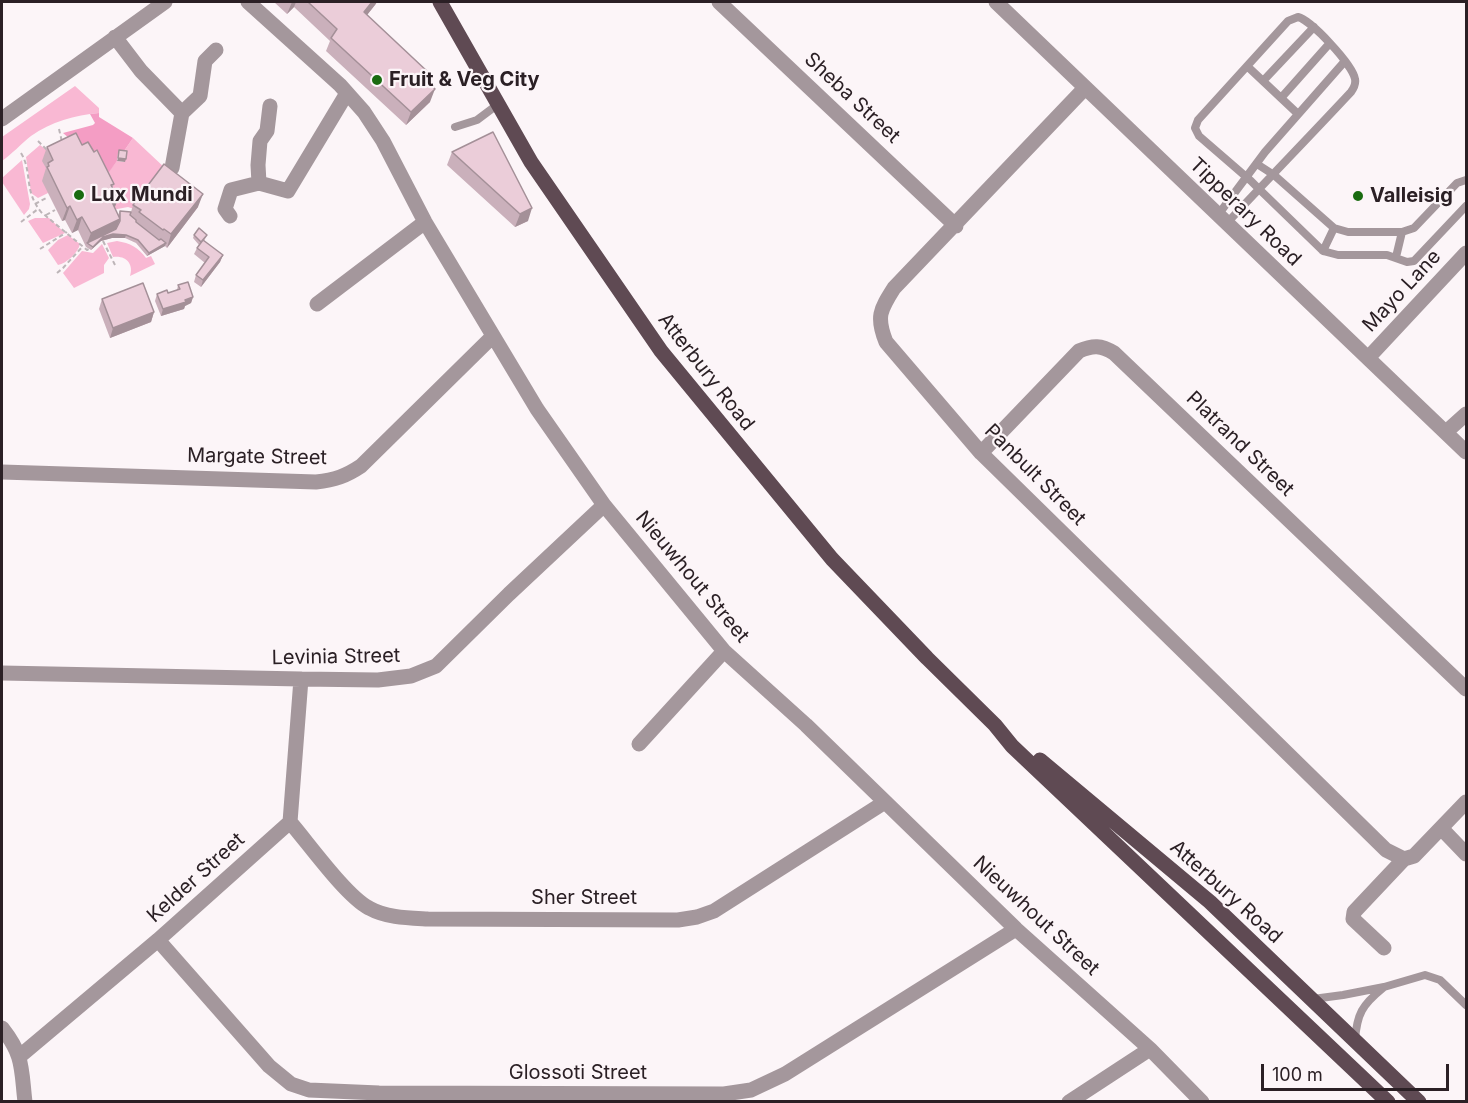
<!DOCTYPE html>
<html>
<head>
<meta charset="utf-8">
<style>
  body { margin:0 }
  #map { position:relative; width:1468px; height:1103px; overflow:hidden; background:#fcf5f8; font-family:Inter,sans-serif }
  canvas { display:block }
  .frame { position:absolute; inset:0; border:3px solid #2b2025; pointer-events:none }
  .scale { position:absolute; left:1261px; top:1064px; width:188px; height:27px; box-sizing:border-box; border:3px solid #2b2025; border-top:0; padding-left:8px; font-size:18px; line-height:21px; white-space:nowrap; color:#2b2025; -webkit-text-stroke:4px #fcf5f8; paint-order:stroke }
</style>
</head>
<body>
<div id="map">
<canvas width="1468" height="1103"></canvas>
<div class="frame"></div>
<div class="scale">100 m</div>
</div>
<script>
const ctx = document.querySelector('canvas').getContext('2d');
ctx.lineJoin = 'round';
function fill(path, color) { ctx.fillStyle = color; ctx.fill(path, 'evenodd'); }
function trace(path, color, width, dash) { ctx.strokeStyle = color; ctx.lineWidth = width; ctx.lineCap = dash ? 'butt' : 'round'; ctx.setLineDash(dash || []); ctx.stroke(path); }
function label(font, color, halo, rows, align = 'center') {
  ctx.font = font + ' Inter,sans-serif'; ctx.lineWidth = 4.5; ctx.setLineDash([]); ctx.textBaseline = 'middle'; ctx.strokeStyle = halo; ctx.fillStyle = color; for (const [text, x, y, turn = 0] of rows) {
    ctx.save(); ctx.translate(x, y); ctx.rotate((+turn || 0) * Math.PI / 180); ctx.textAlign = isNaN(turn) ? turn : align; if (halo) ctx.strokeText(text, 0, 0); ctx.fillText(text, 0, 0); ctx.restore();
  }
}
const green = new Path2D(`
  M 75,86 L 99,108 L 99,113 C 75,115 51,122 31,136 C 21,144 12,154 2,161 L 2,137 Z
  M 133,138 L 165,168 L 134,209 L 128,207 L 112,210 L 95,164 L 109,171 L 117,161 L 124,162 L 122,154 Z
  M 40,145 L 49,152 L 48,193 L 38,198 L 31,193 L 26,157 Z
  M 22,160 L 30,204 L 29,209 L 24,215 L 2,182 L 2,178 Z
  M 35,218 L 49,218 L 65,233 L 43,243 L 28,221 Z
  M 68,235 L 80,244 C 78,253 67,263 58,265 L 48,250 L 58,240 Z
  M 117,241 C 130,243 139,248 146,258 L 151,256 L 155,264 L 130,276 C 134,264 126,255 113,257 L 107,243 Z
  M 102,244 L 109,258 L 104,265 L 104,273 L 74,288 L 63,273 L 82,251 L 93,253 Z`);
const forest = new Path2D(`
  M 99,113 L 99,117 L 133,138 L 122,154 L 118,153 L 117,161 L 109,172 L 63,133 L 93,125 L 95,123 L 90,114 Z`);
const path = new Path2D(`
  M 59,129 L 62,142
  M 38,141 L 47,150
  M 21,153 C 33,173 23,189 41,212 L 87,250 L 89,249
  M 35,204 L 48,197
  M 46,215 L 55,210
  M 21,222 L 38,209
  M 103,241 L 115,265
  M 40,249 L 67,232
  M 57,273 L 63,268 L 83,246`);
const service = new Path2D(`
  M 1247,66 L 1298,114
  M 1263,81 L 1314,27
  M 1281,98 L 1329,44
  M 455,127 L 477,120 L 497,105
  M 1257,164 L 1274,175 L 1334,228 L 1348,232 L 1402,232 L 1414,228 L 1457,183 L 1466,180
  M 1218,215 L 1265,152 L 1345,61
  M 1227,223 C 1268,179 1310,136 1351,92 C 1354,88 1356,84 1355,79 C 1353,65 1311,20 1298,17 L 1288,21 L 1198,120 L 1195,128 L 1199,136 L 1251,181 L 1259,189 L 1323,251 L 1338,255 L 1387,255 L 1407,262 L 1414,261 L 1466,206
  M 1323,251 L 1334,228
  M 1396,257 L 1402,232
  M 1313,999 L 1343,995 L 1384,987 L 1425,975 L 1440,980 L 1466,1005
  M 1355,1040 C 1357,1014 1362,1005 1383,988`);
const minor = new Path2D(`
  M 248,2 L 340,85 L 364,112 L 383,141 L 425,222 L 537,409 L 604,505 L 724,651 L 806,725 L 1016,929 L 1150,1049 L 1202,1102
  M 719,2 L 956,226
  M 996,2 L 1466,452
  M 115,37 L 141,71 L 182,113 L 172,168
  M 1085,88 L 894,288 C 880,310 876,317 886,342 L 981,453 L 1386,850 L 1404,859
  M 182,113 L 200,96 L 205,61 L 216,50
  M 2,119 L 165,2
  M 259,183 L 258,165 L 260,141 L 267,131 L 270,106
  M 230,216 L 225,209 L 231,190 L 259,183 L 288,191 L 347,93
  M 317,304 L 425,222
  M 1368,358 L 1466,253
  M 1446,432 L 1466,414
  M 981,453 L 1079,351 C 1093,345 1101,345 1114,353 L 1466,689
  M 2,472 L 316,482 C 335,480 346,476 361,466 L 492,337
  M 2,673 L 301,679 L 378,680 L 411,676 L 436,666 L 509,594 L 604,505
  M 639,744 L 724,651
  M 290,822 C 309,844 346,896 369,908 C 387,918 408,918 428,919 L 678,920 L 697,917 L 714,911 L 885,802
  M 1441,828 L 1466,854
  M 158,940 L 269,1066 L 291,1084 L 309,1090 L 379,1093 L 724,1094 L 751,1090 L 785,1074 L 1016,929
  M 1384,948 L 1353,919 L 1354,912 L 1404,859 L 1414,856 L 1466,802
  M 2,1028 C 24,1056 21,1068 25,1102
  M 20,1056 L 158,940 L 290,822 L 301,679
  M 1069,1102 L 1150,1049`);
const primary = new Path2D(`
  M 440,2 L 531,162 L 661,351 L 832,559 L 927,658 L 995,725 L 1012,746 L 1388,1102
  M 1040,760 L 1210,902 L 1419,1102`);
const wall = new Path2D(`
  M 274,2 L 377,2 L 375,5 L 367,15 L 429,73 L 426,80 L 430,102 L 406,125 L 326,51 L 330,41 L 294,7 L 287,14 Z
  M 82,145 L 94,152 L 114,184 L 112,189 L 114,207 L 118,215 L 120,211 L 131,212 L 133,205 L 198,207 L 167,248 L 165,246 L 147,256 L 136,243 L 125,238 L 112,238 L 101,241 L 91,250 L 86,247 L 78,230 L 72,233 L 65,220 L 62,221 L 42,181 L 46,168 L 42,161 L 47,147 Z
  M 452,152 L 528,221 L 515,227 L 447,165 Z
  M 194,235 L 207,235 L 204,241 L 223,255 L 220,262 L 201,287 L 194,282 L 196,275 L 205,263 L 194,254 L 197,248 L 199,245 L 193,238 Z
  M 178,285 L 193,297 L 191,303 L 185,306 L 184,309 L 161,316 L 155,301 L 157,294 L 168,293 L 177,290 Z
  M 102,299 L 154,312 L 151,322 L 110,338 L 99,309 Z`);
const shadedWall = new Path2D(`
  M 292,2 L 296,2 L 294,7 L 287,14 Z
  M 372,2 L 377,2 L 375,5 L 359,25 L 364,12 Z
  M 435,89 L 430,102 L 406,125 L 411,112 Z
  M 118,158 L 126,159 L 125,162 L 117,161 Z
  M 203,194 L 198,207 L 167,248 L 171,234 Z
  M 118,199 L 113,212 L 112,202 Z
  M 70,206 L 65,220 L 62,221 L 67,208 Z
  M 532,208 L 528,221 L 515,227 L 520,214 Z
  M 82,217 L 78,230 L 72,233 L 77,220 Z
  M 120,219 L 115,232 L 113,234 L 126,235 L 125,238 L 112,238 L 101,241 L 91,250 L 93,247 L 87,243 L 91,233 Z
  M 166,243 L 165,246 L 147,256 L 149,253 Z
  M 223,255 L 220,262 L 201,287 L 203,280 Z
  M 193,297 L 191,303 L 185,306 L 184,309 L 161,316 L 163,309 Z
  M 154,312 L 151,322 L 110,338 L 113,328 Z`);
const building = new Path2D(`
  M 308,2 L 372,2 L 364,12 L 429,73 L 425,78 L 435,89 L 411,112 L 331,38 L 337,29 Z
  M 493,132 L 532,208 L 520,214 L 452,152 Z
  M 76,133 L 82,145 L 88,142 L 94,152 L 97,150 L 114,184 L 111,185 L 118,199 L 112,202 L 120,219 L 91,233 L 82,217 L 77,220 L 70,206 L 67,208 L 47,167 L 49,166 L 48,163 L 53,160 L 47,147 Z
  M 119,150 L 127,151 L 126,159 L 118,158 Z
  M 164,164 L 203,194 L 171,234 L 164,229 L 163,230 L 139,212 L 141,210 L 133,205 Z
  M 120,211 L 131,212 L 130,215 L 136,220 L 136,222 L 159,240 L 161,239 L 166,243 L 149,253 L 138,240 L 126,235 L 113,234 L 103,237 L 93,247 L 87,243 L 116,229 L 120,221 Z
  M 199,228 L 207,235 L 201,242 L 194,235 Z
  M 203,240 L 223,255 L 203,280 L 196,275 L 209,257 L 197,248 Z
  M 188,282 L 193,297 L 185,300 L 186,302 L 163,309 L 157,294 L 167,290 L 168,293 L 180,289 L 178,285 Z
  M 143,283 L 154,312 L 113,328 L 102,299 Z`);
const markers = [
  [377,80,6,"#196b10"],
  [79,195,6,"#196b10"],
  [1358,196,6,"#196b10"]
];
const poiNames = [
  ["Fruit & Veg City",389,80],
  ["Lux Mundi",91,195],
  ["Valleisig",1370,196]
];
const streetNames = [
  ["Sheba Street",852,98,43],
  ["Tipperary Road",1245,212,44],
  ["Mayo Lane",1402,291,-47],
  ["Atterbury Road",706,372,52],
  ["Platrand Street",1240,444,44],
  ["Margate Street",257,457,1],
  ["Panbult Street",1035,475,45],
  ["Nieuwhout Street",692,577,50],
  ["Levinia Street",336,657,-1],
  ["Kelder Street",196,878,-42],
  ["Atterbury Road",1226,892,42],
  ["Sher Street",584,898],
  ["Nieuwhout Street",1036,916,43],
  ["Glossoti Street",578,1073]
];
fill(green, '#f9b8d3');
fill(forest, '#f49dc4');
trace(path, '#bdb5b8', 2, [4.5, 3]);
trace(service, '#a4979c', 8);
trace(minor, '#a4979c', 15);
trace(primary, '#5f4a53', 15);
fill(wall, '#cab0bb');
fill(shadedWall, '#a49098');
fill(building, '#ebcdd9');
trace(building, '#a49098', 1.5);
for (const [x, y, r, color] of markers) { const dot = new Path2D(); dot.arc(x, y, r, 0, 2 * Math.PI); ctx.fillStyle = color; ctx.fill(dot); trace(dot, '#fcf5f8', 2); }
label('bold 20px', '#2b2025', '#fcf5f8', poiNames, 'left');
label('20px', '#2b2025', '#fcf5f8', streetNames);
</script>
</body>
</html>
